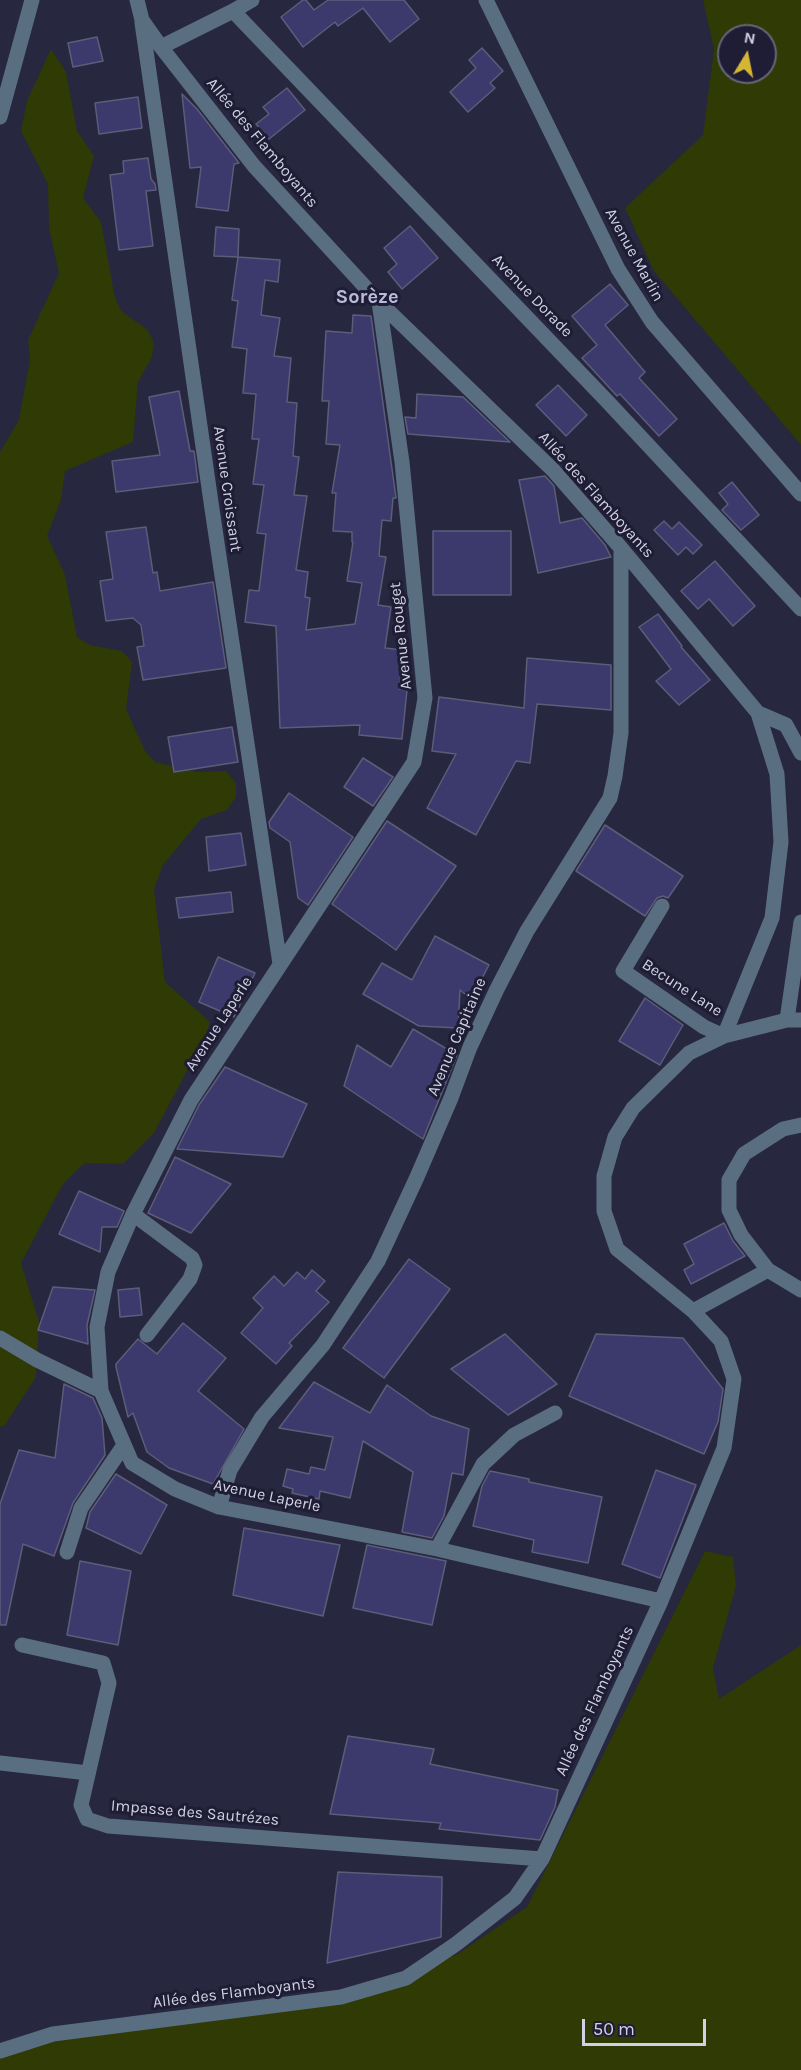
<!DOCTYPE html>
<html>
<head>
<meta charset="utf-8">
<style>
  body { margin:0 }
  #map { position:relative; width:801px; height:2070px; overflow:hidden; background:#272740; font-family:Karla,sans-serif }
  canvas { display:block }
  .north { position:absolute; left:717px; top:24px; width:60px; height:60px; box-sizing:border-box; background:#1e1d35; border:2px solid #65657a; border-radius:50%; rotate:10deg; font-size:16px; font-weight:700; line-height:24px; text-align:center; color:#d0d1e2 }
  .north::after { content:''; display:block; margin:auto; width:21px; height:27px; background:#d5b535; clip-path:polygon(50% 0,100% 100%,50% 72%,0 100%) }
  .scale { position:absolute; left:582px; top:2019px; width:124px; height:27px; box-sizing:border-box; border:3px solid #d0d1e2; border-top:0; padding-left:8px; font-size:18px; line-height:21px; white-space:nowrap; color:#d0d1e2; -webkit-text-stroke:4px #1e1d35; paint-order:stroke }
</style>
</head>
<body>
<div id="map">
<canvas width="801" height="2070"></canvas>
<div class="north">N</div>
<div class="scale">50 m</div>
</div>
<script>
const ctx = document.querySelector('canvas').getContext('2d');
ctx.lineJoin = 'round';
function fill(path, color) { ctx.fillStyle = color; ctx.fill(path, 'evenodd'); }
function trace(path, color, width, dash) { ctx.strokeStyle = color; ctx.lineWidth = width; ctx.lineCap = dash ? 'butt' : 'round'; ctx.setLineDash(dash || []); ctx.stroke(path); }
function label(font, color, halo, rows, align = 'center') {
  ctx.font = font + ' Karla,sans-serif'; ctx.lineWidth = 6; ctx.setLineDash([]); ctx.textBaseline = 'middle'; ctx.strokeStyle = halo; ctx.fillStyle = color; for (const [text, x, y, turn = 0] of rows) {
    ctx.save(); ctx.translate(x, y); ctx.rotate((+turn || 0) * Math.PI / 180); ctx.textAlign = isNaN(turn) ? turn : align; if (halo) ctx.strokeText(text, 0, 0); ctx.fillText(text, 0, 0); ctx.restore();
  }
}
const green = new Path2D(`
  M 703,0 L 801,0 L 801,445 L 654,271 L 625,208 L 703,135 L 714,49 ZM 729,36 L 765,36 L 765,72 L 729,72 Z
  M 51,49 L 66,72 L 77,131 L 94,156 L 83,198 L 101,222 L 115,298 L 121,311 L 148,330 L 154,343 L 152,357 L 138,382 L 133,442 L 65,471 L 61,500 L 47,536 L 65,575 L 77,637 L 90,645 L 122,651 L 132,662 L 126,709 L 145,751 L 155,762 L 197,772 L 226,771 L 236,783 L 236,797 L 227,810 L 201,819 L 163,865 L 154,889 L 165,982 L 210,1022 L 206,1035 L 154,1133 L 123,1164 L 84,1163 L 63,1184 L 21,1263 L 39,1322 L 36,1377 L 5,1425 L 0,1427 L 0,452 L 19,420 L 30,359 L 28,340 L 59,273 L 49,228 L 48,184 L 21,131 L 27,101 Z
  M 705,1551 L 733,1557 L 736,1586 L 713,1668 L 719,1699 L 801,1645 L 801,2070 L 0,2070 L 0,2057 L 56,2033 L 364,1987 L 456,1955 L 527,1907 Z`);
const building = new Path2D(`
  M 303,0 L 306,0 L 314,10 L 328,0 L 404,0 L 419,19 L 390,42 L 363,8 L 338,26 L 335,22 L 303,47 L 281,17 Z
  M 97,37 L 103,61 L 73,67 L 68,43 Z
  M 482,48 L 503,71 L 490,83 L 495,88 L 468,112 L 450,92 L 476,68 L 469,60 Z
  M 287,88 L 305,110 L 269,139 L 256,124 L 269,114 L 263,107 Z
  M 182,94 L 197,109 L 239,163 L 234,164 L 228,211 L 196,207 L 201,167 L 190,168 Z
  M 138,97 L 142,128 L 99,134 L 95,103 Z
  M 148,158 L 151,179 L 155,184 L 156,190 L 146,191 L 153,246 L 119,250 L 110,175 L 124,173 L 123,161 Z
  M 410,226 L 438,258 L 402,289 L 388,272 L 397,264 L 384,248 Z
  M 216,227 L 239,229 L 238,257 L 214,256 Z
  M 238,257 L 280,260 L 278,282 L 265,280 L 261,315 L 280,318 L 274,356 L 291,358 L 287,402 L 297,403 L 293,456 L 299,457 L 294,495 L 307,496 L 296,570 L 308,572 L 305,597 L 310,598 L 306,630 L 355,624 L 362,583 L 347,581 L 353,542 L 352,542 L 352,532 L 333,531 L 336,493 L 332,493 L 340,445 L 326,444 L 329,401 L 322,401 L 326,331 L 352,333 L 353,315 L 371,316 L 396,498 L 393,498 L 391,521 L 382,520 L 379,556 L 386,557 L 378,605 L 391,607 L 385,648 L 403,650 L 399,689 L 407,690 L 402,739 L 359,735 L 360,725 L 280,728 L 276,626 L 245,622 L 249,590 L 259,591 L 266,534 L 257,533 L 264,485 L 253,484 L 259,439 L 252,439 L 256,394 L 243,393 L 247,349 L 232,347 L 238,301 L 232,300 Z
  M 610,284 L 628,305 L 605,325 L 645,372 L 639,378 L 677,419 L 659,436 L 620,394 L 617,396 L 582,358 L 597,345 L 572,316 Z
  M 558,385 L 587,415 L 566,436 L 536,405 Z
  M 179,391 L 190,451 L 194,451 L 198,482 L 116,492 L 112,461 L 160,455 L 149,397 Z
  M 417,394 L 463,397 L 510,442 L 408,434 L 405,417 L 416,418 Z
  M 545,476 L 554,486 L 560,523 L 582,518 L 605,545 L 611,557 L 538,573 L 519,480 Z
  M 732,482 L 759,515 L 741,530 L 722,510 L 728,504 L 719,493 Z
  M 664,521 L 672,529 L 679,522 L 702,545 L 693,554 L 686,547 L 678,555 L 654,530 Z
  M 146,527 L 153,573 L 157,572 L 160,591 L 213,582 L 226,668 L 143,680 L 137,647 L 144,646 L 141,625 L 133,618 L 106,621 L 100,581 L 113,579 L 106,532 Z
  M 433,531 L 511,531 L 511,595 L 433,595 Z
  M 715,561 L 755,606 L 733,626 L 709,599 L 698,609 L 681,591 Z
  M 658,614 L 682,646 L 681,647 L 710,680 L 679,705 L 656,681 L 671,669 L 639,627 Z
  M 527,658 L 611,665 L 611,710 L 537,704 L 530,763 L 516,761 L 476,835 L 427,808 L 456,754 L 432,751 L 439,697 L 524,708 Z
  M 232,727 L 238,762 L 174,772 L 168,737 Z
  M 363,758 L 393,777 L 373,806 L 344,787 Z
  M 289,793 L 353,837 L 308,905 L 298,898 L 290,842 L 270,828 L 269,822 Z
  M 387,821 L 456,866 L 396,950 L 332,904 Z
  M 605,825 L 683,876 L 668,898 L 663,896 L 657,898 L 645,916 L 576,871 Z
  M 241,833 L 246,865 L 209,871 L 206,837 Z
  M 231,892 L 233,912 L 179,918 L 176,898 Z
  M 435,936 L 489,965 L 471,999 L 460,990 L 458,1028 L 419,1026 L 363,994 L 382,963 L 412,980 Z
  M 218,957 L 255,973 L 234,1017 L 199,1002 Z
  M 645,998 L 683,1025 L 660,1065 L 619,1041 Z
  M 413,1029 L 457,1055 L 423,1139 L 344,1086 L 357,1045 L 391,1067 Z
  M 225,1067 L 307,1104 L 283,1157 L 177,1149 L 199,1105 Z
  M 175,1157 L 231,1184 L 191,1233 L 148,1213 Z
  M 79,1191 L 124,1211 L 117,1227 L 102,1227 L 100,1252 L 59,1234 Z
  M 724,1223 L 733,1241 L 745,1256 L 691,1284 L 684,1270 L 694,1264 L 684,1244 Z
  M 409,1259 L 450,1289 L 384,1378 L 343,1348 Z
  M 312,1270 L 325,1281 L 316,1291 L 329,1302 L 289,1343 L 292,1346 L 276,1364 L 241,1333 L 263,1308 L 253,1298 L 274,1276 L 284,1286 L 297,1272 L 305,1279 Z
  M 53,1287 L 95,1290 L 87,1325 L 88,1344 L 38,1330 Z
  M 139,1288 L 142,1315 L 120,1317 L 118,1290 Z
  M 183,1323 L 226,1358 L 198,1391 L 244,1429 L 213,1484 L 169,1468 L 147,1452 L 133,1413 L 128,1417 L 116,1367 L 116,1364 L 138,1339 L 157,1354 Z
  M 505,1334 L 557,1384 L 508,1415 L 451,1369 Z
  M 596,1334 L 683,1338 L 723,1389 L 718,1422 L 704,1454 L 569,1396 Z
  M 314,1382 L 370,1413 L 387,1385 L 431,1416 L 469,1429 L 463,1475 L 452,1473 L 444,1516 L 432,1538 L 402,1532 L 413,1472 L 363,1441 L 350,1498 L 320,1491 L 319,1499 L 292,1493 L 293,1489 L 283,1486 L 287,1469 L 309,1474 L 311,1467 L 325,1470 L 333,1437 L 279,1428 Z
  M 64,1384 L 93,1398 L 102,1418 L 105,1455 L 73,1503 L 54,1556 L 23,1544 L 6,1625 L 0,1625 L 0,1504 L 19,1450 L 55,1458 Z
  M 656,1470 L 696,1485 L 660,1578 L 622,1564 Z
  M 490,1471 L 529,1479 L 529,1482 L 602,1497 L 588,1563 L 532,1552 L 534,1540 L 473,1526 L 482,1486 Z
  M 116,1474 L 167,1505 L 141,1554 L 86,1528 L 90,1512 Z
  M 244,1528 L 340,1545 L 323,1616 L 233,1595 Z
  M 367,1545 L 446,1561 L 432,1625 L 353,1608 Z
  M 80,1561 L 131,1571 L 118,1645 L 67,1635 Z
  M 348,1736 L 434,1749 L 430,1764 L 558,1790 L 555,1807 L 540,1840 L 439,1829 L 441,1823 L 330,1814 Z
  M 338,1872 L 442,1877 L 441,1937 L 327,1963 Z`);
const minor = new Path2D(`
  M 137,0 L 142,20 L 161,47 L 254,166 L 379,302 L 553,470 L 621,548 L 758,713 L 777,774 L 781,842 L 772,918 L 724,1036 L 704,1027 L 623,971 L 662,906
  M 486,0 L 618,269 L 652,322 L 801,494
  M 233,11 L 607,401 L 801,609
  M 142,23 L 212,509 L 280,964
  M 161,47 L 233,11 L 252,0
  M 0,117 L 32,0
  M 379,302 L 402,462 L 425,698 L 414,762 L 191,1100 L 133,1214 L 108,1272 L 97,1327 L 101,1391 L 132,1463 L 175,1489 L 219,1507 L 437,1549 L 661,1601
  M 758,713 L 786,725 L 801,753
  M 787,1020 L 801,922
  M 133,1214 L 192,1258 L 195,1265 L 190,1279 L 147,1335
  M 768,1270 L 741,1235 L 729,1210 L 729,1180 L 744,1154 L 783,1129 L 801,1125
  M 693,1311 L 768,1270 L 801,1290
  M 0,1338 L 37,1360 L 101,1391
  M 219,1507 L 230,1470 L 262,1417 L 323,1345 L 378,1261 L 417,1177 L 451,1098 L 470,1047 L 497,989 L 527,931 L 610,798 L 615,776 L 621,733 L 621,548
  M 437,1549 L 483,1464 L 514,1435 L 555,1413
  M 67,1552 L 81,1508 L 124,1445
  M 22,1645 L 103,1663 L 109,1683 L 81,1805 L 87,1819 L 108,1826 L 542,1859
  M 0,1763 L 88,1773
  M 0,2051 L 53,2034 L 341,1997 L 406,1978 L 456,1944 L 515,1898 L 542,1859 L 661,1601 L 724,1448 L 734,1379 L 721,1341 L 693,1311 L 617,1249 L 604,1211 L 604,1176 L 615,1137 L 633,1108 L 689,1053 L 724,1036 L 787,1020 L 801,1020`);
const streetNames = [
  ["Allée des Flamboyants",262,143,50],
  ["Avenue Marlin",634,255,61],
  ["Avenue Dorade",532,296,46],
  ["Avenue Croissant",227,489,82],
  ["Allée des Flamboyants",596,495,48],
  ["Avenue Rouget",401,636,-96],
  ["Becune Lane",682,988,33],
  ["Avenue Laperle",219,1024,-57],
  ["Avenue Capitaine",457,1037,-67],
  ["Avenue Laperle",267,1496,12],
  ["Allée des Flamboyants",595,1701,-65],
  ["Impasse des Sautrézes",195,1813,5],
  ["Allée des Flamboyants",234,1993,-7]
];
const quarterNames = [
  ["Sorèze",367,297]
];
fill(green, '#2f3a04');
fill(building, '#3c396d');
trace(building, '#5c5d79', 1.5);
trace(minor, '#5a6e81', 15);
label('16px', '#d0d1e2', '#1e1d35', streetNames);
label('bold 20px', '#babbdb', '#1e1d35', quarterNames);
</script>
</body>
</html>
